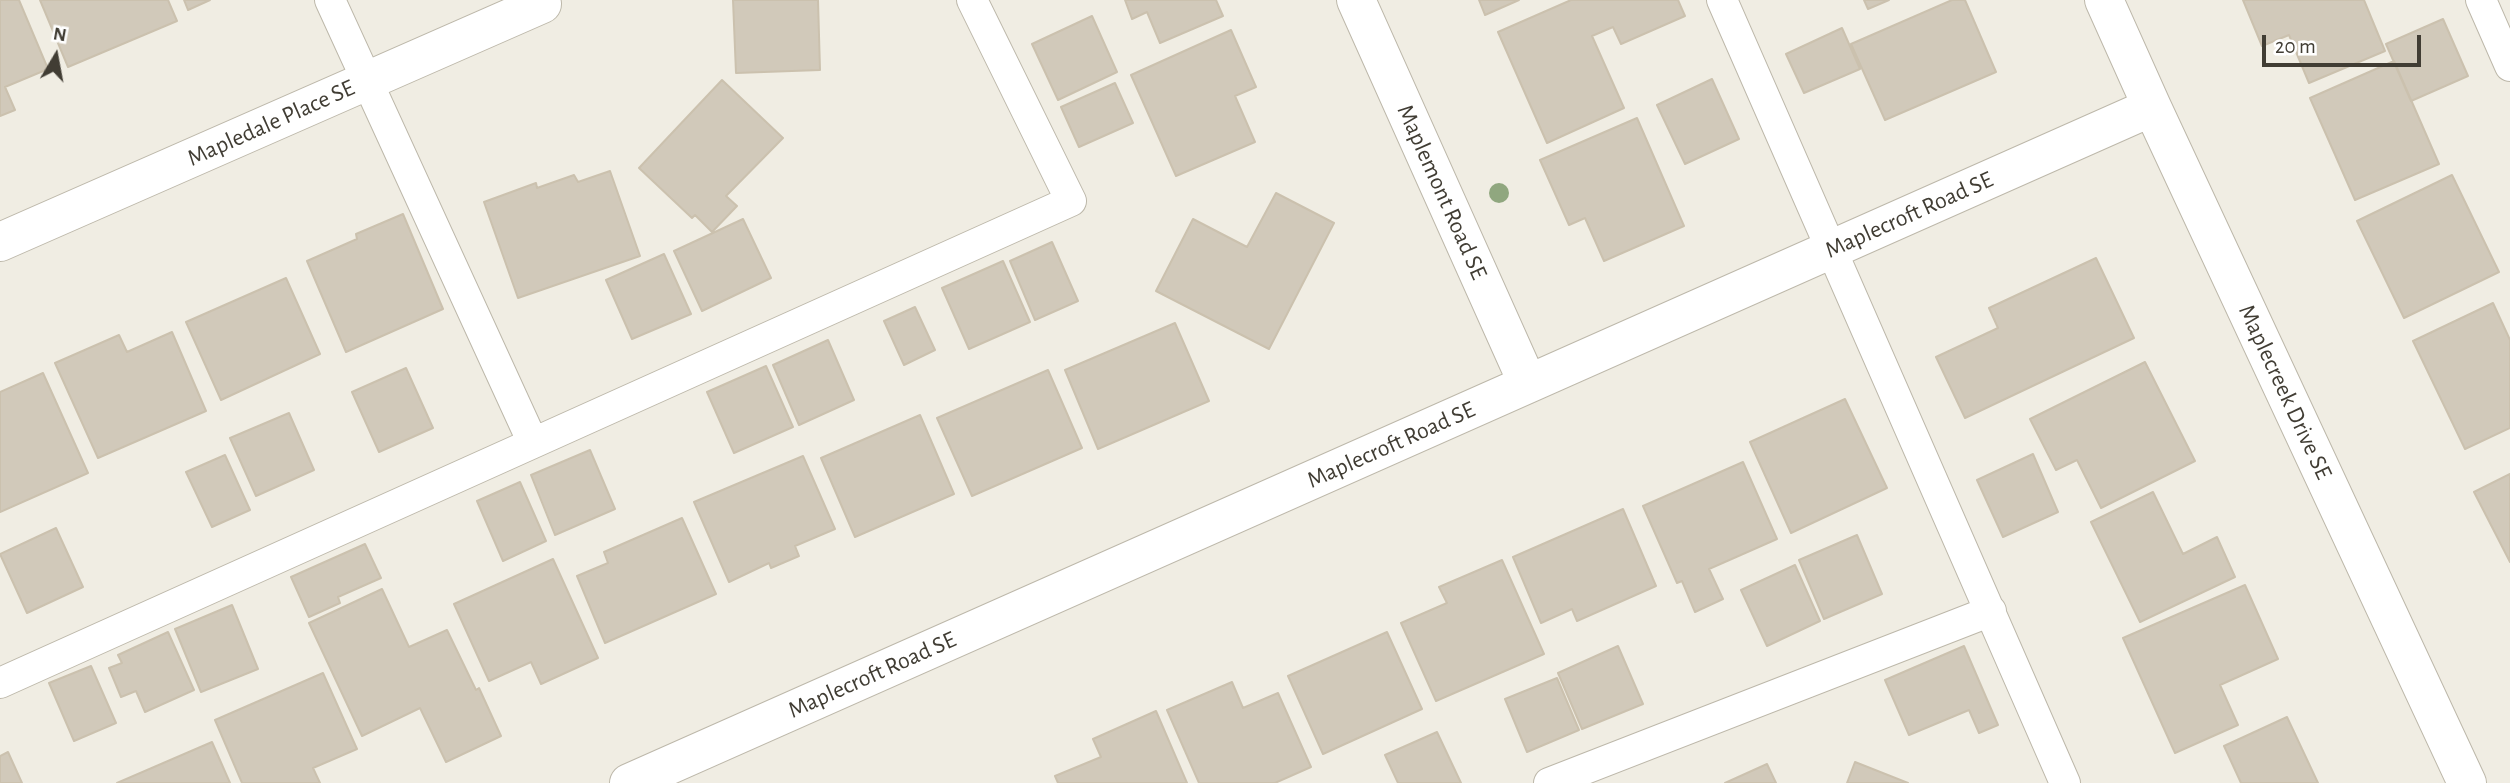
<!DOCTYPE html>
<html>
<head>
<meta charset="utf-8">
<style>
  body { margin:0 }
  #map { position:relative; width:2510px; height:783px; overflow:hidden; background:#f0ede3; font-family:"Alegreya Sans",sans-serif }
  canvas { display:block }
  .north { position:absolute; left:21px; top:21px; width:70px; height:70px; -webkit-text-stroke:5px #fff; paint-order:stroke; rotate:10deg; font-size:19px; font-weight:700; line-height:28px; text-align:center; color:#413d34 }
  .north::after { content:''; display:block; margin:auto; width:24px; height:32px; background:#413d34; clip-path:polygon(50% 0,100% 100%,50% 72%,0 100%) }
  .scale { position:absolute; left:2262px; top:35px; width:159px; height:32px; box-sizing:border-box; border:4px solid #413d34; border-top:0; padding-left:9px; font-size:21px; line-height:24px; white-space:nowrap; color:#413d34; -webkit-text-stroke:5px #fff; paint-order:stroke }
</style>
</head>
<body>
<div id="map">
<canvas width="2510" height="783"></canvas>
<div class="north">N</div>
<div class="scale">20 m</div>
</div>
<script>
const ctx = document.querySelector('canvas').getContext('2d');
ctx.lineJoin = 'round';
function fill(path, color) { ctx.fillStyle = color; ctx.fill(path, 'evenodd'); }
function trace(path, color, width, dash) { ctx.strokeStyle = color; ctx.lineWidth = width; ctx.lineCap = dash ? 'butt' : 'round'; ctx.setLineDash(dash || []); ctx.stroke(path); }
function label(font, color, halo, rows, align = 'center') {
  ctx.font = font + ' "Alegreya Sans",sans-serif'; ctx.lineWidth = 5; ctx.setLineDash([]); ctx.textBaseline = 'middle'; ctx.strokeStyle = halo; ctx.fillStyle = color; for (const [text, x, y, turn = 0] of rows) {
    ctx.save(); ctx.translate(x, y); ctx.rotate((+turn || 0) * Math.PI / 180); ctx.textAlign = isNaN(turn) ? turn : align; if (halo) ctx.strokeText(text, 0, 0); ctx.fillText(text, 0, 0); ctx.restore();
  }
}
const building = new Path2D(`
  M 0,0 L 19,0 L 48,69 L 5,87 L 15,110 L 0,116 Z
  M 40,0 L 168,0 L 177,21 L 68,67 Z
  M 184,0 L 210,0 L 188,10 Z
  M 733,0 L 818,0 L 820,70 L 736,73 Z
  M 1125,0 L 1216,0 L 1223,16 L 1160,43 L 1147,12 L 1132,19 Z
  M 1479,0 L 1519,0 L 1485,15 Z
  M 1571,0 L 1678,0 L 1685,16 L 1621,44 L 1613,27 L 1592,36 L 1624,108 L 1547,143 L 1498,32 Z
  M 1864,0 L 1889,0 L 1868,9 Z
  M 1952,0 L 1965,0 L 1996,72 L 1885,120 L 1851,44 Z
  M 2243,0 L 2364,0 L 2385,51 L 2309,83 L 2289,35 L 2262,46 Z
  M 1092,16 L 1117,72 L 1058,100 L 1032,44 Z
  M 2443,19 L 2468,76 L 2411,101 L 2386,44 Z
  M 1842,28 L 1860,69 L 1804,93 L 1786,54 Z
  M 1231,30 L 1256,87 L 1235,96 L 1255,142 L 1176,176 L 1131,75 Z
  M 2394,61 L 2439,164 L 2355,200 L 2310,98 Z
  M 1712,79 L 1739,139 L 1685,164 L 1657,105 Z
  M 722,80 L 783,138 L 726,196 L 737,206 L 712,232 L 695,215 L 692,218 L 639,168 Z
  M 1115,83 L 1133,123 L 1079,147 L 1061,107 Z
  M 1637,118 L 1684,226 L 1604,261 L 1585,218 L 1569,225 L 1540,160 Z
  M 610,171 L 640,256 L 518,298 L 484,202 L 536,183 L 537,188 L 574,175 L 578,182 Z
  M 2452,175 L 2499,272 L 2404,318 L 2357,221 Z
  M 1276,193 L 1334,223 L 1269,349 L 1156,291 L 1193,219 L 1247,247 Z
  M 403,214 L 443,309 L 346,352 L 307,261 L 357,239 L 356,234 Z
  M 743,219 L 771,278 L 702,311 L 674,251 Z
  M 1052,242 L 1078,301 L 1035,320 L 1010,261 Z
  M 664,254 L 691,314 L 632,339 L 606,280 Z
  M 2096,258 L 2134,338 L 1965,418 L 1936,357 L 1998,328 L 1989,308 Z
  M 1003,261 L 1030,322 L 969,349 L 942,288 Z
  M 286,278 L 320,354 L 221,400 L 186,322 Z
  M 2493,303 L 2510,340 L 2510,428 L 2465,449 L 2413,341 Z
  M 915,307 L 935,350 L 904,365 L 884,321 Z
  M 1175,323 L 1209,401 L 1098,449 L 1065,370 Z
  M 172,332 L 206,411 L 98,458 L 55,363 L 119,335 L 127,352 Z
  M 828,340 L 854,400 L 799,425 L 773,365 Z
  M 2145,362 L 2195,461 L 2101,508 L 2077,460 L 2056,470 L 2030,419 Z
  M 766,366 L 793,427 L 734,453 L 707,392 Z
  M 406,368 L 433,428 L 379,452 L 352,392 Z
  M 1048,370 L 1082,448 L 972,496 L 937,418 Z
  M 43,373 L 88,473 L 0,512 L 0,392 Z
  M 1845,399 L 1887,488 L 1791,533 L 1750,442 Z
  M 289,413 L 314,470 L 256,496 L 230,438 Z
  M 920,415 L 954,494 L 855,537 L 821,458 Z
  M 590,450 L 615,509 L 555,535 L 531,475 Z
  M 2033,454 L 2058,512 L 2003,537 L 1977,480 Z
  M 225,455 L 250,510 L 212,527 L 186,472 Z
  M 803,456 L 835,529 L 795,546 L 799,556 L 771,568 L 769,563 L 729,582 L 694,502 Z
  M 1743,462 L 1777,539 L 1709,569 L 1723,599 L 1695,612 L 1682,581 L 1677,583 L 1643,506 Z
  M 2510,474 L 2510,562 L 2474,492 Z
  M 520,482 L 546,541 L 503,561 L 477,501 Z
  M 2153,492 L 2183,554 L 2217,537 L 2235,577 L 2140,622 L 2091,522 Z
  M 1623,509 L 1656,586 L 1577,621 L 1572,609 L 1541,623 L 1513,557 Z
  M 682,518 L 716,594 L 605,643 L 577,576 L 608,563 L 604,552 Z
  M 56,528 L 83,587 L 27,613 L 0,554 Z
  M 1857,535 L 1882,594 L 1824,619 L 1799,560 Z
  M 365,544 L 381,578 L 338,597 L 340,603 L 309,617 L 291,577 Z
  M 553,559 L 598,658 L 541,684 L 531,662 L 489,681 L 454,604 Z
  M 1502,560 L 1544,654 L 1436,701 L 1401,623 L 1447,603 L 1439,587 Z
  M 1795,565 L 1820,621 L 1767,646 L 1741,590 Z
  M 2245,585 L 2278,659 L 2220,685 L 2238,725 L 2175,753 L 2123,638 Z
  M 382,589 L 409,647 L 447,630 L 476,690 L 479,688 L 501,736 L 446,762 L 420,708 L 362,736 L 309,623 Z
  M 232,605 L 258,669 L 201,692 L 175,629 Z
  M 168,632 L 194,690 L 145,712 L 136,691 L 121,697 L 109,668 L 122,663 L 118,655 Z
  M 1387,632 L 1422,709 L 1323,754 L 1288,676 Z
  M 1618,646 L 1643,704 L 1582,729 L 1558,673 Z
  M 1964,646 L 1998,725 L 1979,733 L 1969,710 L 1909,735 L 1885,680 Z
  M 91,666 L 116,723 L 74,741 L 49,683 Z
  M 323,673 L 357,749 L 313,768 L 320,783 L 242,783 L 215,720 Z
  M 1557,678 L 1579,730 L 1527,752 L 1505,699 Z
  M 1232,682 L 1243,708 L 1278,693 L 1311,767 L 1275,783 L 1199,783 L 1167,710 Z
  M 1156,711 L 1187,783 L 1058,783 L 1055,776 L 1101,757 L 1093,739 Z
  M 2287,717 L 2318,783 L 2241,783 L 2224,746 Z
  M 1437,732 L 1461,783 L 1398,783 L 1385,755 Z
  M 212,742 L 230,783 L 117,783 Z
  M 8,752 L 22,783 L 0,783 L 0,756 Z
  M 1855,762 L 1908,783 L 1847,783 Z
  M 1767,764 L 1776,783 L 1725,783 Z`);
const lane = new Path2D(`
  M 330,0 L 533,443
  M 1722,0 L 2065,783
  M 2481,0 L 2510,66
  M 0,683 L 1071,201 L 972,0
  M 1549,783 L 1991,611`);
const street = new Path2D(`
  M 1356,0 L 1528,384
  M 2104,0 L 2152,107 L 2467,783
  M 0,242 L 542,4
  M 629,783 L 2152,107`);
const trees = [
  [1499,193]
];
const streetNames = [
  ["Mapledale Place SE",271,123,-24],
  ["Maplemont Road SE",1442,192,66],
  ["Maplecroft Road SE",1909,215,-24],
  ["Maplecreek Drive SE",2285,392,65],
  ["Maplecroft Road SE",1391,445,-24],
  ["Maplecroft Road SE",872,675,-24]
];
fill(building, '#d1c9ba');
trace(building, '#cbc1ae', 2);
trace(lane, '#bdb8aa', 32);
trace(street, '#bdb8aa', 40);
trace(lane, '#fff', 30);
trace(street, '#fff', 38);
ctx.fillStyle = '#90a77f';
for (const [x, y] of trees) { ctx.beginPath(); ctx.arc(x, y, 10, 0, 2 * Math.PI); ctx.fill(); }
label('24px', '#413d34', '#fff', streetNames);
</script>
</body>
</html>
